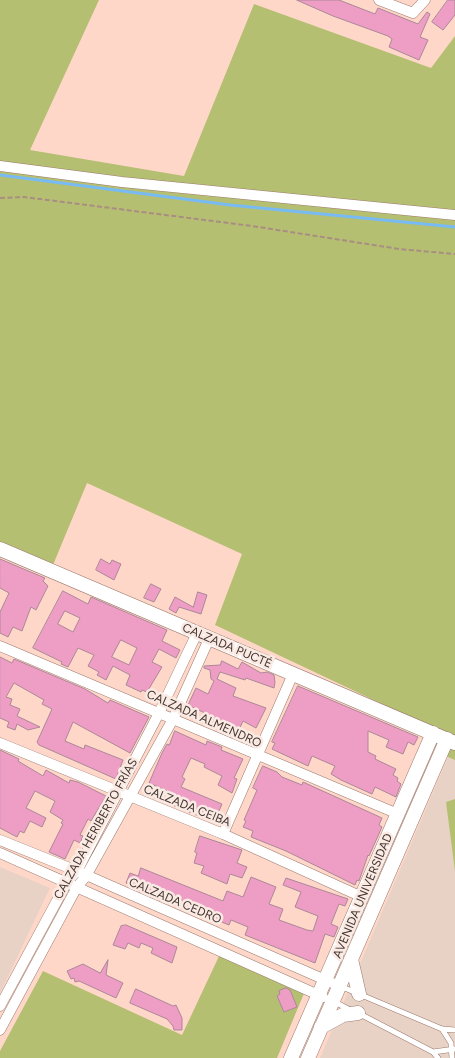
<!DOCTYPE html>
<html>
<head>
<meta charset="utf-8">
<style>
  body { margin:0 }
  canvas { display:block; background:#fed7c9 }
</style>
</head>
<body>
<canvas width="455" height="1058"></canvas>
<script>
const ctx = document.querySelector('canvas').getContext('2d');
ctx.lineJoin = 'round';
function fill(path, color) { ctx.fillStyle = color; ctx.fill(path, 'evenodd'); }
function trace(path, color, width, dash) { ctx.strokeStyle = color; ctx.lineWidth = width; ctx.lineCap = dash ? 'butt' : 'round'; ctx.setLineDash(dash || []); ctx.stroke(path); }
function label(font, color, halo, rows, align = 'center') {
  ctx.font = font + ' Figtree,sans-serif'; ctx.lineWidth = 5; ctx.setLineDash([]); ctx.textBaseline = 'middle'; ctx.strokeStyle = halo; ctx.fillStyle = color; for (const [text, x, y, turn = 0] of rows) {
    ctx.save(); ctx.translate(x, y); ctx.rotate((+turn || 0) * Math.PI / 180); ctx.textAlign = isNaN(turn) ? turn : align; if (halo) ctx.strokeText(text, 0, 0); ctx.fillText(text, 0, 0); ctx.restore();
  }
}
const education = new Path2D(`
  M 448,757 L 455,760 L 455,1058 L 320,1058 Z
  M 0,867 L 50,888 L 0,993 Z`);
const green = new Path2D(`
  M 0,0 L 99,0 L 30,150 L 184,176 L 254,4 L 431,68 L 455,36 L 455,760 L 448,757 L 418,721 L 215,625 L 242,554 L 87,483 L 53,565 L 0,542 Z
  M 455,799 L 455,871 L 446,802 Z
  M 220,954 L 305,991 L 277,1058 L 0,1058 L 0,1051 L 43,971 L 182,1035 Z`);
const stream = new Path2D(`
  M 0,175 L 230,205 L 455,227`);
const building = new Path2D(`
  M 297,0 L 339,0 L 375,14 L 378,8 L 418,24 L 427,12 L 430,14 L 420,37 L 428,40 L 419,60 L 389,47 L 392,39 L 388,36 L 333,16 Z
  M 448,0 L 455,0 L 455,15 L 443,30 L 432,22 Z
  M 0,559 L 45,578 L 43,581 L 48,586 L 36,610 L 31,607 L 22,631 L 13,627 L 8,637 L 0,633 L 0,612 L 9,593 L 0,588 Z
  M 101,559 L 110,564 L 112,560 L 121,564 L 114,580 L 96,570 Z
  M 151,584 L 161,589 L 154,602 L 144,598 Z
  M 63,591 L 88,604 L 91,597 L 167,630 L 162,641 L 180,650 L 176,658 L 159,649 L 152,662 L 162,667 L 147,692 L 142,690 L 141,692 L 126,685 L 130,675 L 113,666 L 106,680 L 97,675 L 99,672 L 88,666 L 94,655 L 78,648 L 68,667 L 61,664 L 62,662 L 33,648 ZM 65,611 L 80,618 L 73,632 L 58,624 ZM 121,640 L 137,648 L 129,665 L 112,657 Z
  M 198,592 L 207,595 L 201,614 L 179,607 L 176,613 L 169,609 L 175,597 L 193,607 Z
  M 0,657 L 12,663 L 14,659 L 85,689 L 108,703 L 110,700 L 149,717 L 130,753 L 73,722 L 65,741 L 84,749 L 85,745 L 123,760 L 116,779 L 39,745 L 37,742 L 52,709 L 42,704 L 44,700 L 14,683 L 6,697 L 12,699 L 10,705 L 20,709 L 17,716 L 40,727 L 28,730 L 17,724 L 15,730 L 7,727 L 9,722 L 0,718 Z
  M 222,661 L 238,669 L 242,662 L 261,673 L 267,672 L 274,675 L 275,682 L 274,688 L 246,678 L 245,680 L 220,672 L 217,679 L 236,688 L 233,696 L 266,708 L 256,728 L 243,721 L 236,736 L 204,721 L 207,714 L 188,705 L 196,688 L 208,694 L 214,681 L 211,679 L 210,670 L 204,668 L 204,666 L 220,665 Z
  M 298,686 L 418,737 L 414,745 L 408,742 L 403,754 L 386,747 L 389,740 L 368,731 L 368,752 L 376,756 L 375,759 L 396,769 L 393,775 L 398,778 L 397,781 L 401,784 L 396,797 L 375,787 L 372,794 L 341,780 L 331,774 L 335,766 L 312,756 L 308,766 L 272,749 L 275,743 L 272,742 Z
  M 175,731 L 206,745 L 207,741 L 222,747 L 221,750 L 243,759 L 234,778 L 237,779 L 232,793 L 218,785 L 222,776 L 204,767 L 205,764 L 191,758 L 182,777 L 185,779 L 181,787 L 222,804 L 215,820 L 205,815 L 204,818 L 165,802 L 170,792 L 149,783 L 162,753 L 167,744 L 169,745 Z
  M 0,750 L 19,759 L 18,761 L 43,776 L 46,770 L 69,783 L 70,780 L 78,782 L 106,796 L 91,821 L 88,819 L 80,835 L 83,836 L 80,843 L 74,840 L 65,859 L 49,852 L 63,824 L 61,823 L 63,820 L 50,812 L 55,801 L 35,791 L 26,808 L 46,818 L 42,827 L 30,821 L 24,833 L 20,831 L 17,837 L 0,828 Z
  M 263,766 L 277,772 L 282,777 L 302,785 L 303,782 L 382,818 L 379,825 L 382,827 L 369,856 L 368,855 L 359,881 L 357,880 L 355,885 L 286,851 L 251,837 L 253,831 L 243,827 L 246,821 L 244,820 L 257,790 L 253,788 Z
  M 200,836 L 242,850 L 237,863 L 247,867 L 242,878 L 230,874 L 227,884 L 201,873 L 204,866 L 194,863 L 197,853 L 195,852 Z
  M 141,868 L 223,901 L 227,891 L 243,897 L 251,877 L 276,887 L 269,904 L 283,909 L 279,920 L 307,930 L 313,931 L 318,916 L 295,907 L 301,892 L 283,885 L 286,878 L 348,899 L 345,906 L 339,904 L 331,924 L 338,927 L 334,937 L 325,934 L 315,963 L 245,935 L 248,927 L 231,920 L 229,925 L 207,916 L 209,910 L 173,897 L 172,900 L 126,883 L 130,873 L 138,876 Z
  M 126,925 L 177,947 L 172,963 L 151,953 L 153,948 L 141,943 L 139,948 L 128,943 L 125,949 L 113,945 L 121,926 Z
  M 108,960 L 106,975 L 123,983 L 116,998 L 79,981 L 75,982 L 74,978 L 71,979 L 67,971 L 83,964 L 100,973 Z
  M 286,988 L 290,990 L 297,1007 L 284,1012 L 277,996 L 280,994 L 279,991 Z
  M 136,989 L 173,1006 L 176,1005 L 182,1018 L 182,1030 L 174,1030 L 173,1026 L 167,1019 L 130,1003 Z`);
const path = new Path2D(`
  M 0,198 L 24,197 L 252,226 L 399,249 L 455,254`);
const lane = new Path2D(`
  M 340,986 L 442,1029 L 455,1030
  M 333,1001 L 350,1010
  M 358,1013 L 433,1052 L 438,1058
  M 442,1029 L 451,1043 L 452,1058
  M 433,1052 L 455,1049`);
const street = new Path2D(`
  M 379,0 L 413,13 L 425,0
  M 0,166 L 122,182 L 455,215
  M 0,646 L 398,814
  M 0,743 L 223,834 L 362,897
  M 223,834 L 293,674
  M 0,840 L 77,871 L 339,986
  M 0,853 L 323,997
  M 0,1006 L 67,882 L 77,871 L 159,713 L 197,633
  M 0,1030 L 77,887 L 86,876 L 173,719 L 209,639`);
const secondary = new Path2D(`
  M 0,549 L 455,743
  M 351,959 L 359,994
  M 321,1027 L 343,1015 L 358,1013
  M 291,1058 L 433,733
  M 308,1058 L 447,739`);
const streetNames = [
  ["CALZADA PUCTÉ",227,646,23],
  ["CALZADA ALMENDRO",204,719,24],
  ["CALZADA CEIBA",187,806,22],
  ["CALZADA HERIBERTO FRÍAS",96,829,-61],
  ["AVENIDA UNIVERSIDAD",363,896,-67],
  ["CALZADA CEDRO",175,901,23]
];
fill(education, '#e8d2c5');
fill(green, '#b5bf71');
trace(stream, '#78bbf4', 3);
fill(building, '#ee9dc4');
trace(building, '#ab8897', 1);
trace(lane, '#9d7b6e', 6);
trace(street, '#9d7b6e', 11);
trace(secondary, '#9d7b6e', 15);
trace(path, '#a98d83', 2, [5, 2.5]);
trace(lane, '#fff', 5);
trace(street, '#fff', 10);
trace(secondary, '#fff', 14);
label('12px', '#43342f', '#faeae4', streetNames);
</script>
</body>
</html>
